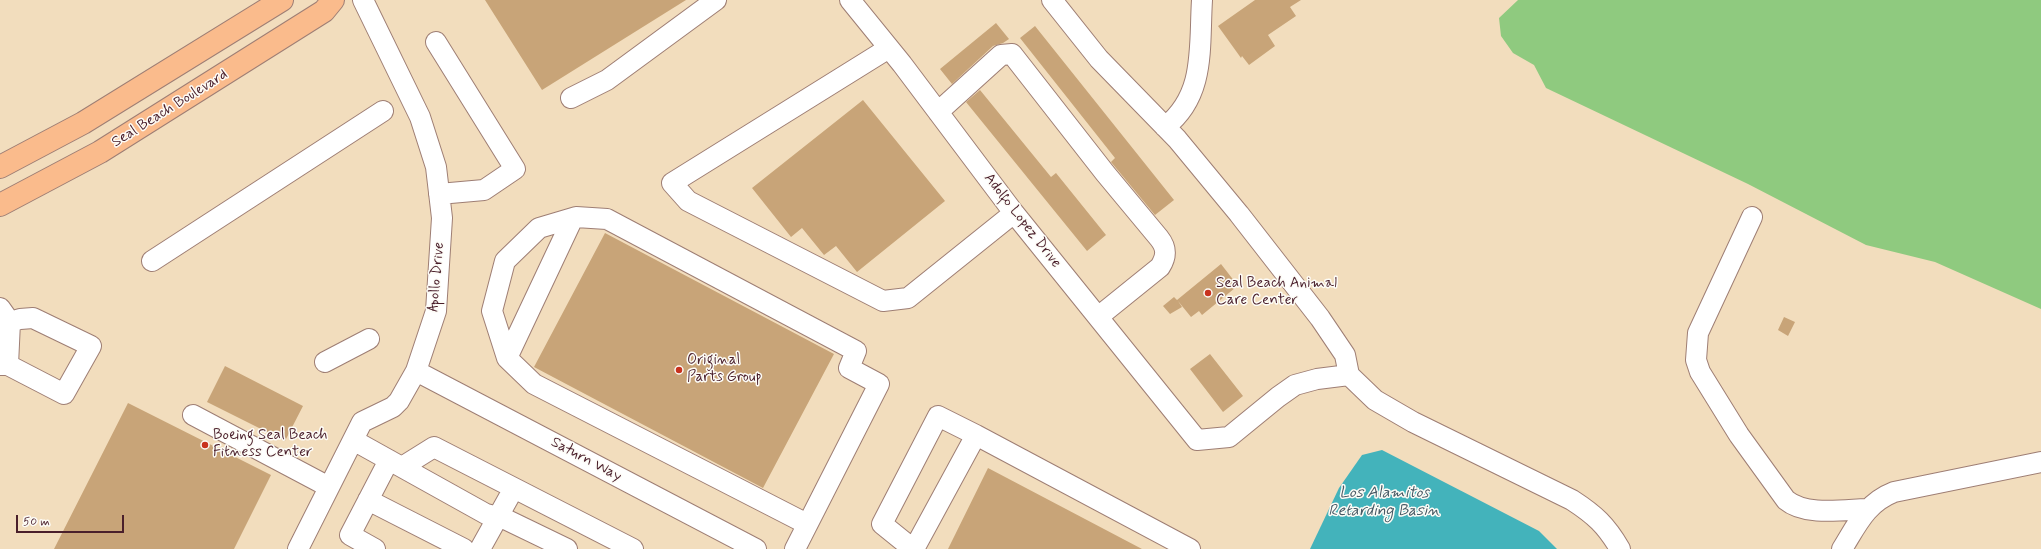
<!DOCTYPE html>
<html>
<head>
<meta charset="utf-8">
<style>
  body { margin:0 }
  #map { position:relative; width:2041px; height:549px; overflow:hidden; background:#f2ddbd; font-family:Mynerve,sans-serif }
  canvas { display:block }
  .scale { position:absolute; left:16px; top:515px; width:108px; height:18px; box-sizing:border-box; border:2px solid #4a1f2b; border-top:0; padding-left:5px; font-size:12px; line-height:14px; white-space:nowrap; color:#4a1f2b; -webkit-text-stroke:3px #fdfcf7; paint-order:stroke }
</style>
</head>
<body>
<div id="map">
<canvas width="2041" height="549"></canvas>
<div class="scale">50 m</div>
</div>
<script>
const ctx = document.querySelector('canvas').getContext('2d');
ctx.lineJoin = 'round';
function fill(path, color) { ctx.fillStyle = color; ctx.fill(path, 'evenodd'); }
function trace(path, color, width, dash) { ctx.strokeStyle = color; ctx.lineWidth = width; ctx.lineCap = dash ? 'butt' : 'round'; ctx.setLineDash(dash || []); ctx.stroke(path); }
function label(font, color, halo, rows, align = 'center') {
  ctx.font = font + ' Mynerve,sans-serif'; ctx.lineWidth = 3; ctx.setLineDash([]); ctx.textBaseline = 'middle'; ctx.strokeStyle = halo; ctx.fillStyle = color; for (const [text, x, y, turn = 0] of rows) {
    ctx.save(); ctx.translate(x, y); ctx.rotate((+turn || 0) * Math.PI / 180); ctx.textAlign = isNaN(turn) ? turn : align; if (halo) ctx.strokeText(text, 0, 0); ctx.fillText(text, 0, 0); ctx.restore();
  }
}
const green = new Path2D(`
  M 1518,0 L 2041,0 L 2041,309 L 1935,262 L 1866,245 L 1748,184 L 1546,88 L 1534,65 L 1513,53 L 1501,36 L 1499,18 Z`);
const water = new Path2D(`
  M 1382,450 L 1539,531 L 1557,549 L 1310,549 L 1339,488 L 1362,455 Z`);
const building = new Path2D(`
  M 485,0 L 686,0 L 542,90 Z
  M 1255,0 L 1301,0 L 1290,7 L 1296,16 L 1268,35 L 1275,46 L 1249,65 L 1242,56 L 1241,58 L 1218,26 Z
  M 996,23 L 1009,39 L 1003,43 L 993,46 L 952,84 L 940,69 Z
  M 1035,26 L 1174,200 L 1155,215 L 1111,162 L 1115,158 L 1020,38 Z
  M 980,90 L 1051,177 L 1056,173 L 1106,235 L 1087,251 L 966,102 Z
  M 863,100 L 945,201 L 857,272 L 836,246 L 824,255 L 802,228 L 791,237 L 752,188 Z
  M 605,233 L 834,354 L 763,488 L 534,367 Z
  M 1221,264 L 1235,282 L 1232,285 L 1235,288 L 1202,315 L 1199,311 L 1191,317 L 1178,301 L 1182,307 L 1170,314 L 1163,306 L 1174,297 L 1177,300 Z
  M 1784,317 L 1795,322 L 1788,336 L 1778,330 Z
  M 1210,354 L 1243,396 L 1223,412 L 1190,369 Z
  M 225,366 L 303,406 L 285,441 L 207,402 Z
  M 128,403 L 271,475 L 234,549 L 54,549 Z
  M 988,468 L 1142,549 L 948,549 Z`);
const minor = new Path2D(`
  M 850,0 L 902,64 L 1014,213 L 1197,440 L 1229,437 L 1278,397 L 1295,385 L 1317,379 L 1349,375
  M 1052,0 L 1099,59 L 1177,139 L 1239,214 L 1320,318 L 1345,355 L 1349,375 L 1375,400 L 1413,422 L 1572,500 C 1595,515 1606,525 1620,549
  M 436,42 L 515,169 L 484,190 L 439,194
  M 889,48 L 672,183 L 688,201 L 883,301 L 908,298 L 1014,213
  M 571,98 L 607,80 L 716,0
  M 938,112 L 1001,55 L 1012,54 L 1105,173 L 1159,238 C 1167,248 1167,256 1160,267 L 1098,317
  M 1165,127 C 1206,95 1199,47 1202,0
  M 1752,217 L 1698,333 L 1696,360 L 1700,372 L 1739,435 L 1786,500 C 1805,516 1842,510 1866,509
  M 152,261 L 383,111
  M 0,308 L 10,322 L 8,365 L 0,365
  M 507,358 L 573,218
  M 325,362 L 369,339
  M 8,365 L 64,394 L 91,346 L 33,318 L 20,319 L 10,322
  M 416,371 L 756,549
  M 193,415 L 329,487
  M 353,440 L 486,514 L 505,519 L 567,549
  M 402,467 L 434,447 L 633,549
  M 368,500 L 464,549
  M 298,549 L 362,422 L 393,407 L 399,401 L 416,371 L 436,311 L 442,218 L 436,167 L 420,117 L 363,0
  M 375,549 L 350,535 L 389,460
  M 480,549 L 514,488
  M 795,549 L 879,384 L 849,368 L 856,351 L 607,219 L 576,217 L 539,228 L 505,261 L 492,311 L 507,358 L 534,384 L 807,524
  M 913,549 L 882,524 L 938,416 L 976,435
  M 914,549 L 976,435 L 1190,549
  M 1842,549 C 1857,525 1866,503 1894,492 L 2041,462`);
const major = new Path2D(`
  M 0,167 L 83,123 L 282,0
  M 0,205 L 100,152 L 324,11 L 333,0`);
const markers = [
  [1208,293,4,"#c8321e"],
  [679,370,4,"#c8321e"],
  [205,445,4,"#c8321e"]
];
const streetNames = [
  ["Seal Beach Boulevard",170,109,-32],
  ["Adolfo Lopez Drive",1022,221,52],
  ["Apollo Drive",437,277,-85],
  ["Saturn Way",586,460,28]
];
const poiNames = [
  ["Seal Beach Animal",1216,284],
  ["Care Center",1216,301],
  ["Original",687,361],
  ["Parts Group",687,378],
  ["Boeing Seal Beach",213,436],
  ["Fitness Center",213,453]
];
const waterNames = [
  ["Los Alamitos",1384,494],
  ["Retarding Basin",1384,512]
];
fill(green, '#8fca7f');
fill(water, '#43b3bb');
fill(building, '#c8a478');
trace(minor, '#9e7e74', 22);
trace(major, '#9e7e74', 24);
trace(minor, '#fff', 20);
trace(major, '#fabb8c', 22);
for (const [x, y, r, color] of markers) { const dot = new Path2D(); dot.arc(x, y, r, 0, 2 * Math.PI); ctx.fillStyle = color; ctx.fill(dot); trace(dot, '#fdfcf7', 1.5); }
label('15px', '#4a1f2b', '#fdfcf7', streetNames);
label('15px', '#4a1f2b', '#fdfcf7', poiNames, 'left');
label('italic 16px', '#475a65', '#fdfcf7', waterNames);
</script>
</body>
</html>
